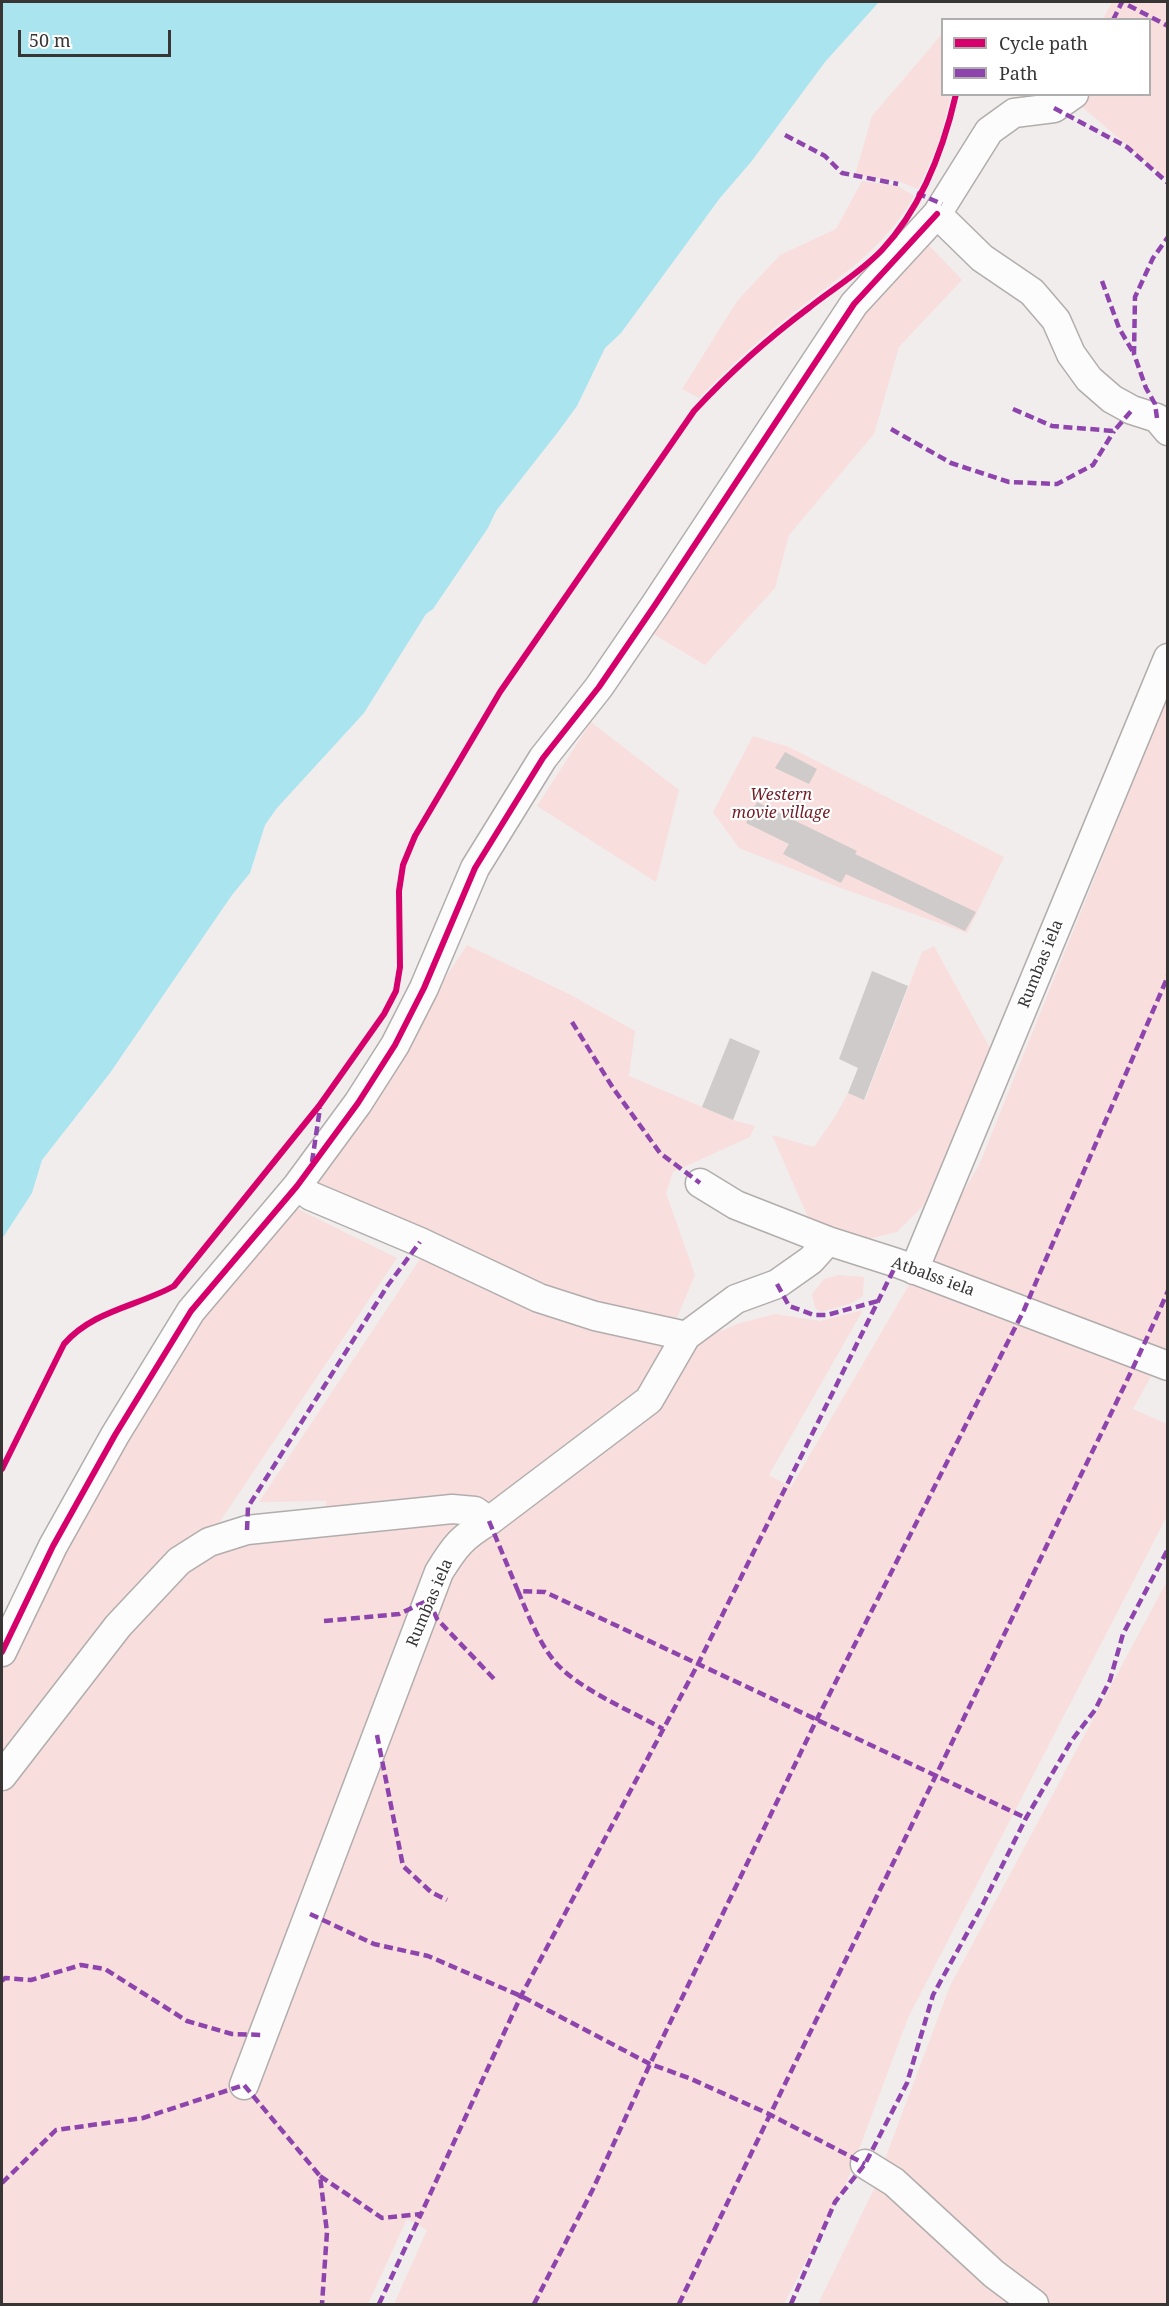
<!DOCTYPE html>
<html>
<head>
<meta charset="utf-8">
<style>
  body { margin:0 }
  #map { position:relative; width:1169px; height:2306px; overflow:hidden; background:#f2eded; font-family:"Noto Serif",serif }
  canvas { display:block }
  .frame { position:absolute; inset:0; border:3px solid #383535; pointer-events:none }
  .legend { position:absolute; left:941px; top:18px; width:210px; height:78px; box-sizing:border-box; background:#fff; border:2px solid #afaeae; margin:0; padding:8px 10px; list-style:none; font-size:18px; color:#383535 }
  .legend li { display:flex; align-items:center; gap:12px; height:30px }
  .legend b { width:30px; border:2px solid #afaeae }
  .scale { position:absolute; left:18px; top:30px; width:153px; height:27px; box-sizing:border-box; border:3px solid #383535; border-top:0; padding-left:8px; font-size:18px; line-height:21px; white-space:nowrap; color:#383535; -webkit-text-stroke:4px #fff; paint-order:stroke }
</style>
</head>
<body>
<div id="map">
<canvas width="1169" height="2306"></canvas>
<div class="frame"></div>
<ul class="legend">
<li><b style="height:8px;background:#d6006c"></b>Cycle path</li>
<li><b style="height:8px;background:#8e44ad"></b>Path</li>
</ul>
<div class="scale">50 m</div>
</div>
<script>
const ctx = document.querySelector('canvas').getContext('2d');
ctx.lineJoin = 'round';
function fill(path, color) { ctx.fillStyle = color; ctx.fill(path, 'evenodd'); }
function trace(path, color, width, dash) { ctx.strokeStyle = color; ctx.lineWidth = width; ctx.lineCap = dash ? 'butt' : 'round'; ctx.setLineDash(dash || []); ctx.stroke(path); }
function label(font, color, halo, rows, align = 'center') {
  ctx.font = font + ' "Noto Serif",serif'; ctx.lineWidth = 4.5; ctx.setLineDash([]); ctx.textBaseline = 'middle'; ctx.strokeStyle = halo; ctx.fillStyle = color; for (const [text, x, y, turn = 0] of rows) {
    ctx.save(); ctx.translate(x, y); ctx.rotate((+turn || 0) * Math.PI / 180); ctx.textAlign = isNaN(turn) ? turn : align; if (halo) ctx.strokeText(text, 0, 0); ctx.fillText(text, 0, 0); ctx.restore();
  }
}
const green = new Path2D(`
  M 1112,2 L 1167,2 L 1167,179 L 1068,95 L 1150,94 L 1150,20 L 1103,19 Z
  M 942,34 L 942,94 L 951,95 L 939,142 L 918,189 L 898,181 L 855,175 L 872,116 Z
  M 862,181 L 898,186 L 914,196 C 885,249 834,281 788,317 C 756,342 727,369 699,398 L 682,389 L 737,301 L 780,255 L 836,229 Z
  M 927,243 L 962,280 L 899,347 L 874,434 L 789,535 L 775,588 L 705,665 L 650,632 L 817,387 L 848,332 Z
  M 1167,698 L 1167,1348 L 1133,1409 L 1167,1424 L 1167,1516 L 908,2018 L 848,2179 L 784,2304 L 394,2304 L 427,2230 L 407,2219 L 368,2304 L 2,2304 L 2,1671 L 36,1599 L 181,1343 L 296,1208 L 397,1258 L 219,1523 L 176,1546 L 99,1632 L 223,1547 L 324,1531 L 326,1501 L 259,1502 L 420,1259 L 442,1266 L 309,1184 L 467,945 L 571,995 L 635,1031 L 629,1076 L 733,1120 L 755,1126 L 750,1137 L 673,1172 L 666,1193 L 695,1275 L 673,1327 L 704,1338 L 740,1323 L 775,1314 L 820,1321 L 863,1310 L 769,1475 L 791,1487 L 979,1165 Z
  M 591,722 L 679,790 L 656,882 L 537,806 Z
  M 753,736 L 789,747 L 1004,857 L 967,933 L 841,888 L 739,848 L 713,812 Z
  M 934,946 L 990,1048 L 924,1205 L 897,1232 L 864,1240 L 810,1222 L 772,1135 L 814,1147 L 836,1115 L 848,1093 L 865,1100 L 922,952 Z
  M 838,1275 L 864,1277 L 863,1296 L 852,1303 L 821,1312 L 815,1308 L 812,1294 L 824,1279 Z
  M 1167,1581 L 1167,2304 L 818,2304 L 873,2191 L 950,1986 Z`);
const water = new Path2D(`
  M 2,2 L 879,2 L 825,62 L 751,162 L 720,198 L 621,333 L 605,348 L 577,406 L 558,432 L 496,511 L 488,528 L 433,609 L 426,614 L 364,713 L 277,808 L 265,825 L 250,873 L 232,895 L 110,1073 L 42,1160 L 32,1193 L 2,1239 Z`);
const building = new Path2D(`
  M 785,752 L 817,769 L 809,784 L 775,768 Z
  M 757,802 L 857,851 L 855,854 L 976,912 L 965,931 L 846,874 L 841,883 L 783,854 L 789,844 L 746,823 Z
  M 872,971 L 908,986 L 864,1100 L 848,1093 L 858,1068 L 839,1059 Z
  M 730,1038 L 760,1051 L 733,1120 L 702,1107 Z`);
const minor = new Path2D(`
  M 1074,94 L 1054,108 L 1014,113 L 989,131 L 937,214 L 982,258 L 1032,292 L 1056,320 L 1071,354 L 1089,379 L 1112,399 L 1132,410 L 1157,418 L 1168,431
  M 700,1183 L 736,1205 L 828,1241 L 897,1263 L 1168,1366
  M 297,1186 L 311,1196 L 420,1242 L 539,1298 L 595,1316 L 686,1336
  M 914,1270 L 1168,658
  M 2,1652 L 53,1546 L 115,1435 L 191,1311 L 297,1186 L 358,1103 L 395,1045 L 424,988 L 475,868 L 543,758 L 599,687 L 655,605 L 854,304 L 937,214
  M 2,1776 L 118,1626 L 179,1561 L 209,1542 L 247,1530 L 452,1509 L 475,1511 L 489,1521
  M 244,2085 L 439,1572 C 455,1546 462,1537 489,1521 L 649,1400 L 686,1336 L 736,1299 L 777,1284 L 811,1260 L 828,1241
  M 865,2164 L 894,2182 L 994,2274 L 1034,2304`);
const quiet = new Path2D(`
  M 1113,20 L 1122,2 L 1168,26
  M 1054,108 L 1127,147 L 1168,183
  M 785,135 L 825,156 L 842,173 L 898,184
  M 917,193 L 942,204
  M 1102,281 L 1119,328 L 1133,352
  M 1013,409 L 1052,426 L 1114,431 L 1132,410
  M 1157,418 L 1155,404 L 1146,388 L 1134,354 L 1135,297 L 1153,258 L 1168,237
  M 891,429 L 951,463 L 1009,482 L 1057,484 L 1093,465 L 1114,431
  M 572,1022 L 613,1088 L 660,1153 L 700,1183
  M 312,1162 L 320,1108
  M 777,1284 L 789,1306 L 814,1315 L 827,1315 L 878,1301
  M 489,1521 L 518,1591 L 545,1592 L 1026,1818
  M 247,1530 L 248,1507 L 388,1285 L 420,1242
  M 518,1591 C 529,1617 542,1652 564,1671 C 592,1695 631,1711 663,1729
  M 324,1621 L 399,1614 L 429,1600 L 437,1619 L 497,1682
  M 377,1735 L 403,1866 L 431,1892 L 447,1900
  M 310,1914 L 374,1944 L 428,1956 L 521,1996 L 650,2064 L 689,2078 L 769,2114 L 865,2164
  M 2,1981 L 5,1978 L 31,1980 L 81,1965 L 105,1969 L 187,2021 L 232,2034 L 264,2035
  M 320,2176 L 382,2218 L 421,2214 L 521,1996 L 698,1664 L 897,1263
  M 2,2183 L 56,2130 L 143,2118 L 244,2085 L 320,2176 L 327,2232 L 322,2304
  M 379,2304 L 421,2214
  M 534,2304 L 593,2189 L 650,2064 L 817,1719 L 1024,1310 L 1168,976
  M 679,2304 C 799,2051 926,1800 1046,1547 C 1087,1461 1130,1378 1168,1291
  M 791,2304 L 835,2202 L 865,2164 L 907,2083 L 933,1995 L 981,1908 L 1026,1818 L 1072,1740 L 1095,1710 L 1110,1680 L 1123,1634 L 1168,1549`);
const cycleway = new Path2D(`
  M 2,1469 L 64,1344 C 92,1311 138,1306 174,1286 L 319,1106 L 384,1014 L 396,991 L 400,967 L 399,891 L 403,865 L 415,836 L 500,692 L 694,411 C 731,371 767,339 810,307 C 834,288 861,272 882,250 C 922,207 943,151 956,94
  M 2,1652 L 53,1546 L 115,1435 L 191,1311 L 297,1186 L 358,1103 L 395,1045 L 424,988 L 475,868 L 543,758 L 599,687 L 655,605 L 854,304 L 937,214`);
const parkNames = [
  ["Western",781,795],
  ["movie village",781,813]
];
const streetNames = [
  ["Rumbas iela",1041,964,-68],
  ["Atbalss iela",933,1277,20],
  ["Rumbas iela",430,1603,-67]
];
fill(green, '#f8dedd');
fill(water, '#aae5ef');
fill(building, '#cfcbcb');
trace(minor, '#b1adad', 31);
trace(minor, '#fdfcfc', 28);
trace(quiet, '#8e44ad', 4.5, [9, 4.5]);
trace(cycleway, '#d6006c', 6);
label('italic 16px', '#701d25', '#fff', parkNames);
label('16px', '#383535', '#fff', streetNames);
</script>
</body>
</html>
